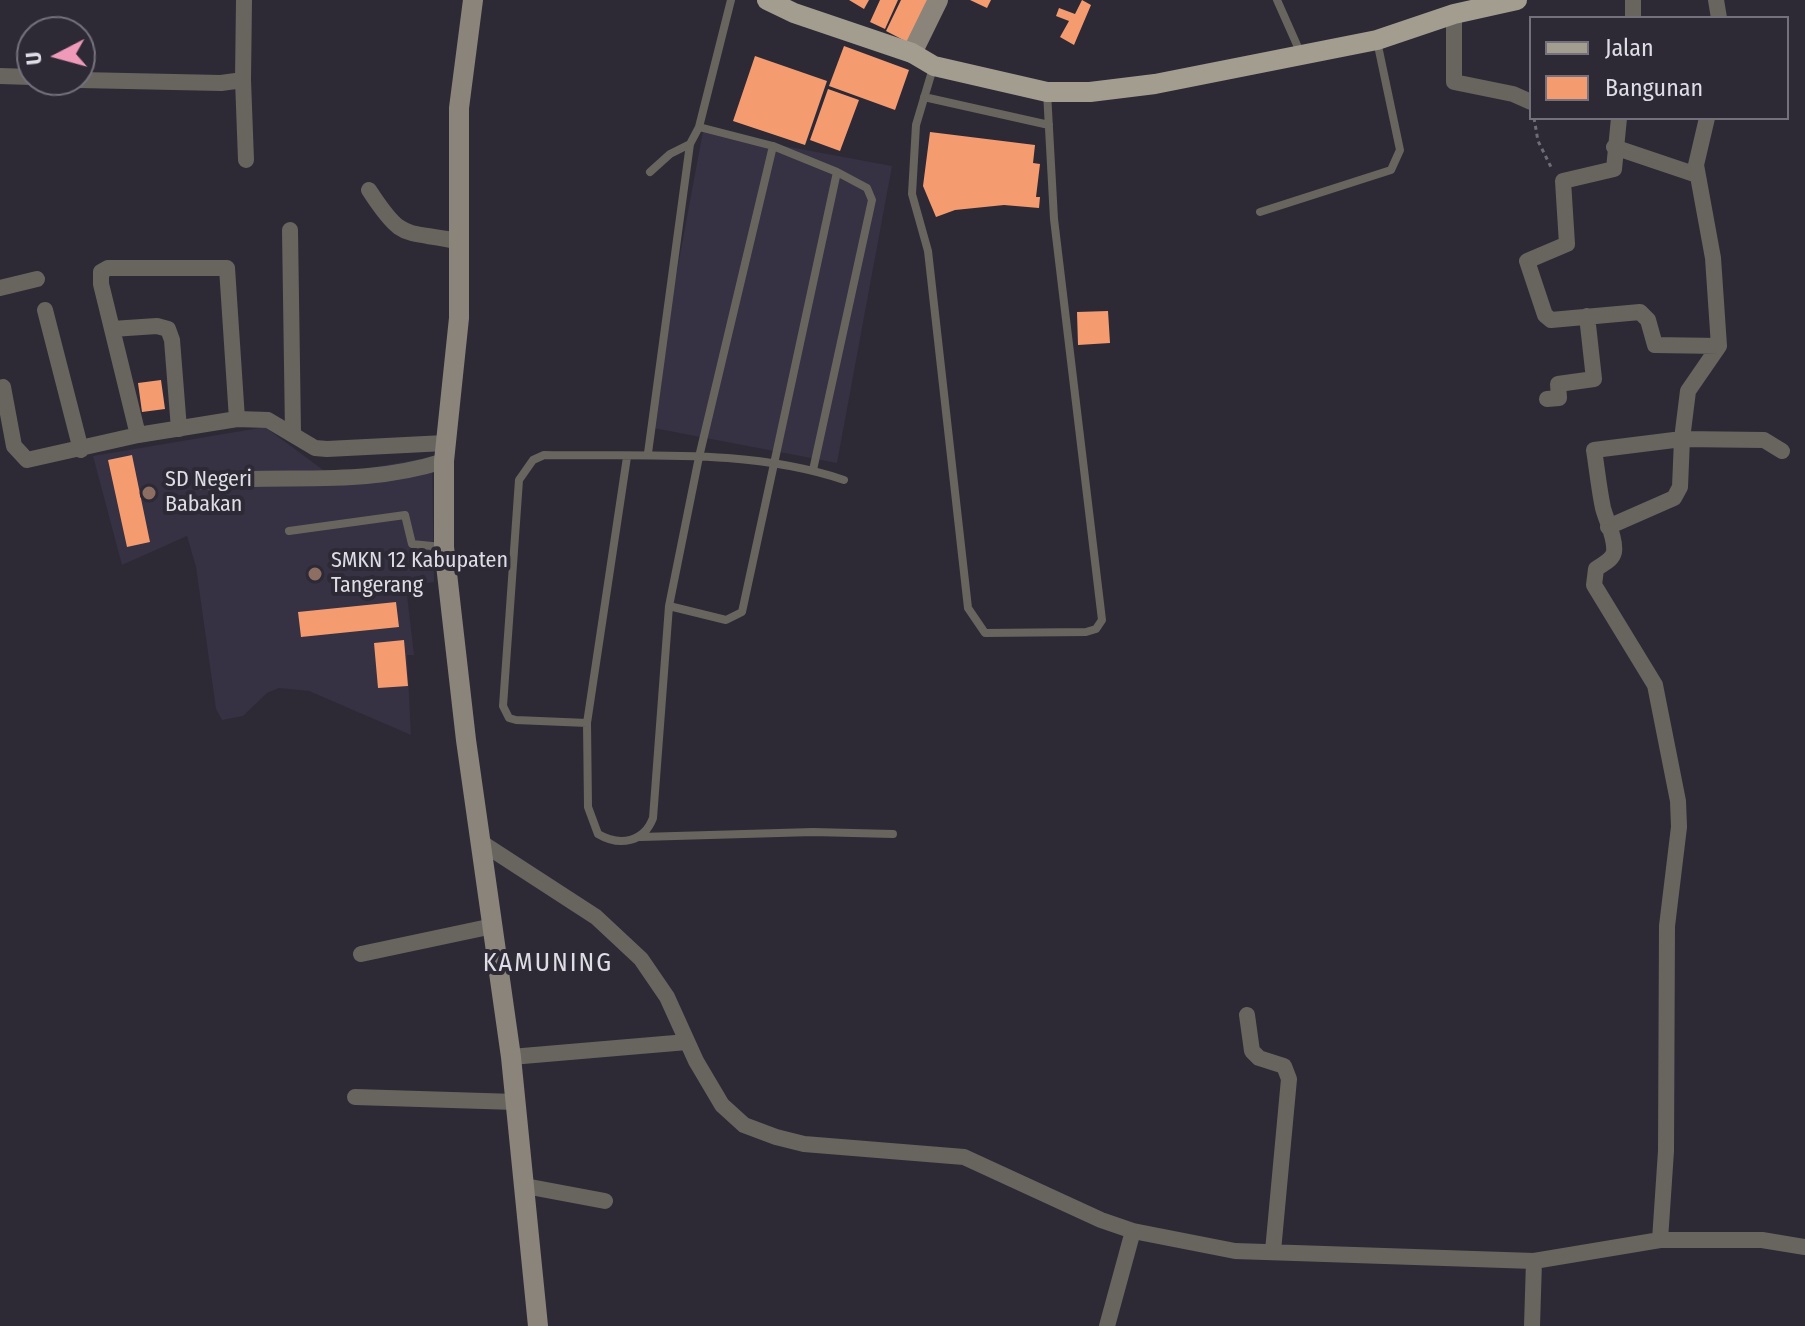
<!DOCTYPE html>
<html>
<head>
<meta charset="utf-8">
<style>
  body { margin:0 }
  #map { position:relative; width:1805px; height:1326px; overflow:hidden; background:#2d2a36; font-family:"Fira Sans Condensed",sans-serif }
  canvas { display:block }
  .legend { position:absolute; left:1529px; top:16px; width:260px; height:104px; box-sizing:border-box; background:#2d2a36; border:2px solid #74717c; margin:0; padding:10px 14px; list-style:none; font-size:24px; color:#dedce4 }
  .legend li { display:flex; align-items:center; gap:16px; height:40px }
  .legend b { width:40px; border:2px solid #74717c }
  .north { position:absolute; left:16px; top:16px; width:80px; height:80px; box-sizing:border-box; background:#2d2a36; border:2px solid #74717c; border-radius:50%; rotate:264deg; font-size:22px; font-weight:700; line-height:32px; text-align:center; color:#dedce4 }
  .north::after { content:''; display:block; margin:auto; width:28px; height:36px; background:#ef9ab8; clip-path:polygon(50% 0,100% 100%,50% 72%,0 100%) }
</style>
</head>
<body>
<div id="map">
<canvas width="1805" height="1326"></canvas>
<ul class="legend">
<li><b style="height:10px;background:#a39d90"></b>Jalan</li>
<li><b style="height:22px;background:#f59b70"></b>Bangunan</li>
</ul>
<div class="north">U</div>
</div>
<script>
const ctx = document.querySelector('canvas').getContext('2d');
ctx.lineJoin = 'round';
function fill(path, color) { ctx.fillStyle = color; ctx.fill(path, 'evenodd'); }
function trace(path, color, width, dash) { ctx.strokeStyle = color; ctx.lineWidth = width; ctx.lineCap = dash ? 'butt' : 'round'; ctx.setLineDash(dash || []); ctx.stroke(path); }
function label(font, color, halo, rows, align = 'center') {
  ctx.font = font + ' "Fira Sans Condensed",sans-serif'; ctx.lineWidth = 8; ctx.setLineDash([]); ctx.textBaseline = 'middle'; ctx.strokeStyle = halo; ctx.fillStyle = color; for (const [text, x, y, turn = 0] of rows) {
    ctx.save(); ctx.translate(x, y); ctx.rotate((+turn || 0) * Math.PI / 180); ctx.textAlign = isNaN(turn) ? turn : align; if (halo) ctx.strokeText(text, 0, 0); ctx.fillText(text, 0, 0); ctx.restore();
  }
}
const built = new Path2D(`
  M 703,131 L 892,166 L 837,463 L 648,427 Z
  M 265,427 L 330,475 L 432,457 L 434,582 L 406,586 L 414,655 L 407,655 L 411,735 L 309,691 L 279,688 L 267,693 L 243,716 L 222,720 L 216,709 L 196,567 L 187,536 L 122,565 L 93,456 Z`);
const building = new Path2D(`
  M 849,0 L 869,0 L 864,9 Z
  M 880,0 L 898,0 L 885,29 L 870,22 Z
  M 901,0 L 932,0 L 911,44 L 886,31 Z
  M 970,0 L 991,0 L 987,8 Z
  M 1082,0 L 1091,5 L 1074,45 L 1060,37 L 1069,21 L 1056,16 L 1059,8 L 1075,14 Z
  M 844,46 L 909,70 L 895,110 L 829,86 Z
  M 755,56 L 827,81 L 805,145 L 733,121 Z
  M 828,89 L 859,100 L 840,151 L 810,140 Z
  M 930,132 L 1035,145 L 1033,163 L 1040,164 L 1036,197 L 1040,197 L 1039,208 L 1004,205 L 955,210 L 936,217 L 923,186 Z
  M 1108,311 L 1110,343 L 1078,345 L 1077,312 Z
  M 161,380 L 165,409 L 142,412 L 138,383 Z
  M 132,455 L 150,542 L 127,547 L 108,460 Z
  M 396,602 L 399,627 L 301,637 L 298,612 Z
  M 404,640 L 408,686 L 378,688 L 374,643 Z`);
const path = new Path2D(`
  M 1534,118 L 1538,141 L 1552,169`);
const lane = new Path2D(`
  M 1277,0 L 1301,54
  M 933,68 L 916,125 L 912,194 L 928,251 L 968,608 L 985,633 L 1086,632 L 1096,629 L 1102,620 L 1054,219 L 1047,92
  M 924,97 L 1049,125
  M 650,172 L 670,154 L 690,144
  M 1260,212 L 1391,170 L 1400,150 L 1377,41
  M 648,453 L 690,144 L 699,127 L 731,0
  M 627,457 L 587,723 L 588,807 L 598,834 C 620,847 644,842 653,818 L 669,606 L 699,457 L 773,146
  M 813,470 L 872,200 L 867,188 L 837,172
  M 289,531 L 405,515 L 412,544 L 442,547
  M 669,606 L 726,620 L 742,612 L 837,172 L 773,146 L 699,127
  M 587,723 L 516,720 L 509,718 L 503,706 L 519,480 L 533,460 L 544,455 C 643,457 749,448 844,480
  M 641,837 L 813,832 L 893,834`);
const street = new Path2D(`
  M 1633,0 L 1633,18
  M 1716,0 L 1719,18
  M 1454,14 L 1454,82 L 1513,94 L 1531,102
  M 0,76 L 32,77
  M 80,80 L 221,83 L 243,80 L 244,0
  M 243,80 L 246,160
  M 1619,118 L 1614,169 L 1563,181 L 1567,244 L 1527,261 L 1545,315 L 1551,320 L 1640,312 L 1648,320 L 1655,345 L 1719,346
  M 1707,118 L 1696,165 L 1713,258 L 1719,346 L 1688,391 L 1682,439 L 1764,440 L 1782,451
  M 1614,147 L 1697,175
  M 369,190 C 404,244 404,229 461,242
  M 290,230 L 293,432
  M 0,288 L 37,279
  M 45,310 L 81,450
  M 112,329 L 157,326 L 168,329 L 172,340 L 179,429
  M 3,387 L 14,446 L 27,460 L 138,435 L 237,419 L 268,420 L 315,448 L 327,449 L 445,443
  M 1547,399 L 1559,398 L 1558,384 L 1594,379 L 1587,316
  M 138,435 L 101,284 L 101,272 L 108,268 L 227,268 L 237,419
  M 202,482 C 288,473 359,488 444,461
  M 1608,527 L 1674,498 L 1680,487 L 1682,439 L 1594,450 C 1597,469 1599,489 1603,508 C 1606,520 1616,539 1614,552 C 1612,561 1602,564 1596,569 L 1594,585 L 1655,685 L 1678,801 L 1679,827 L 1667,926 L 1666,1151 L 1660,1240
  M 482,843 L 596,917 L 641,959 L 667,997 L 696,1061 L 722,1105 L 744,1125 L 776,1137 L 804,1144 L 964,1157 L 1101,1220 L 1133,1231 L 1235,1251 L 1534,1261 L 1660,1240 L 1762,1240 L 1805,1247
  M 361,954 L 493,926
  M 1247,1015 L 1252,1051 L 1259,1058 L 1284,1066 L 1289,1079 L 1273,1251
  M 511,1057 L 687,1042
  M 355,1097 L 516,1102
  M 525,1186 L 605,1201
  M 1107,1326 L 1133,1231
  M 1532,1326 L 1534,1261`);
const secondary = new Path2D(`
  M 473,0 L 459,108 L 459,318 L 444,461 L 444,547 L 466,740 L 511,1057 L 538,1326
  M 912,53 L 938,0`);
const primary = new Path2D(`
  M 767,0 L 794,13 L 912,53 L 934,66 L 1047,92 L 1090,92 L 1155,84 L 1377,40 L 1454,14 L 1517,0`);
const markers = [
  [149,493,8,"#8d6e63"],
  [315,574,8,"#8d6e63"]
];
const poiNames = [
  ["SD Negeri",165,480],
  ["Babakan",165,505],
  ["SMKN 12 Kabupaten",331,561],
  ["Tangerang",331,586]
];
const quarterNames = [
  ["KAMUNING",548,964]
];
fill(built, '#363143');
fill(building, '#f59b70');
trace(path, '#6e6c76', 3, [4, 4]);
trace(lane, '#68655f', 8);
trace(street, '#68655f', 16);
trace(secondary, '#8a847b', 20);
trace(primary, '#a39d90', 20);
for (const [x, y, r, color] of markers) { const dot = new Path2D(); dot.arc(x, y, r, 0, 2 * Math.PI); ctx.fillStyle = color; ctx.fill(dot); trace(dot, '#2d2a36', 3); }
label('22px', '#dedce4', '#2d2a36', poiNames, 'left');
ctx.letterSpacing = '2px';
label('26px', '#dedce4', '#2d2a36', quarterNames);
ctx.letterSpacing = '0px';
</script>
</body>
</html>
